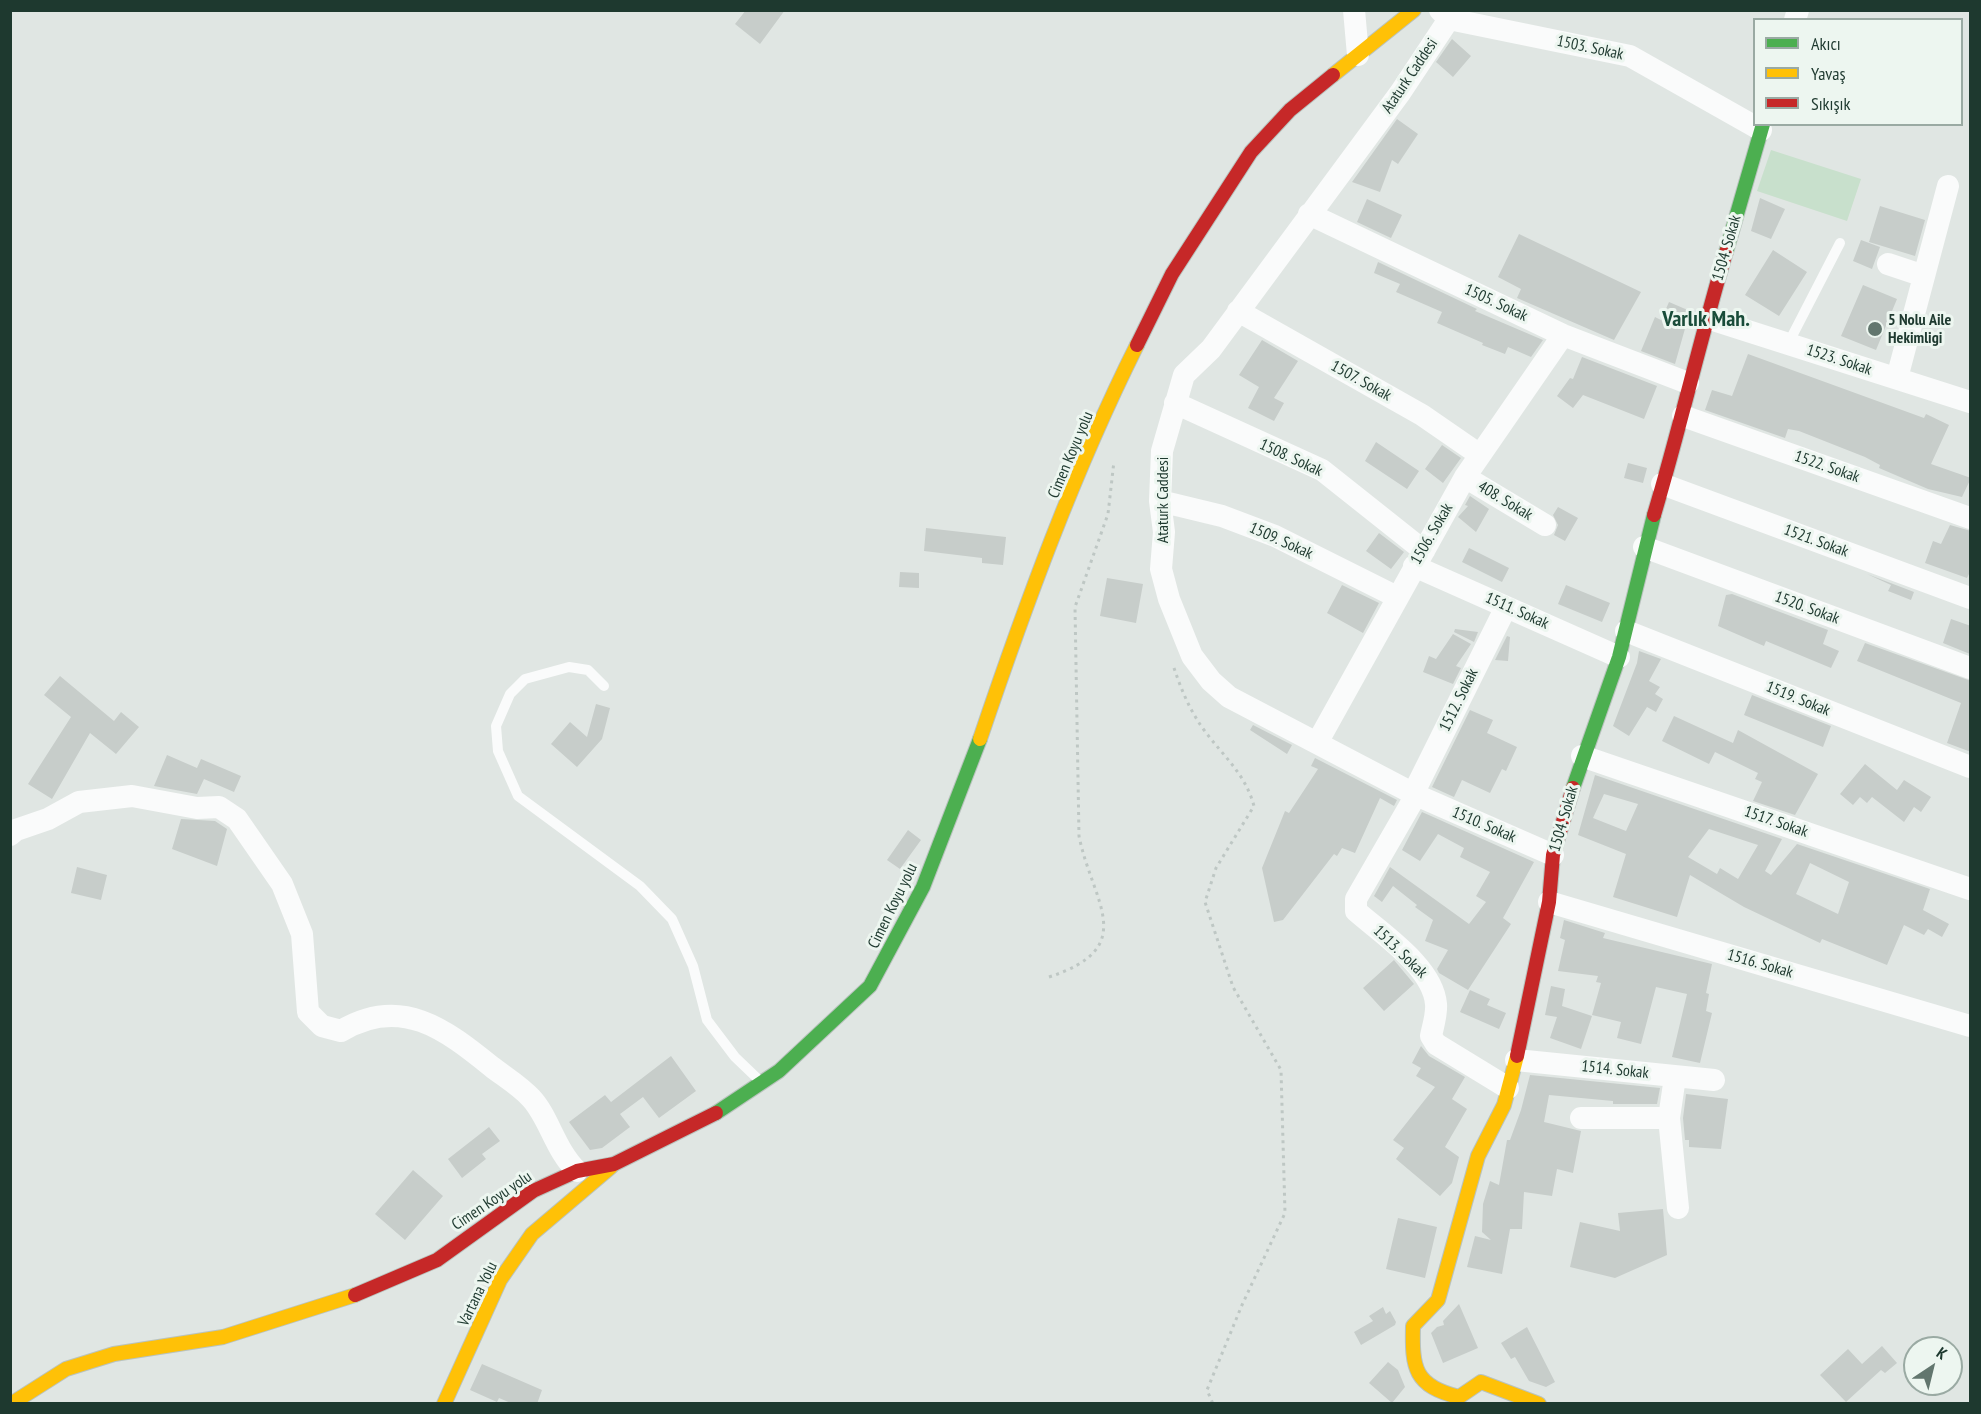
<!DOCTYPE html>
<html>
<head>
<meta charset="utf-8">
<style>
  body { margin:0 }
  #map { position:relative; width:1981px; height:1414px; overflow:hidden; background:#e0e6e3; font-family:"PT Sans Narrow",sans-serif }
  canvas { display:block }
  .frame { position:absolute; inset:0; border:12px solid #1e392f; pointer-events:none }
  .legend { position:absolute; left:1753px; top:18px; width:210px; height:108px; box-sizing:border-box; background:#edf6f0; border:2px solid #9aaaa3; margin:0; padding:8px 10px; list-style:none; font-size:18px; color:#1e392f }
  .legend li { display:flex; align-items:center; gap:12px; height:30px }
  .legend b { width:30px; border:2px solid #9aaaa3 }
  .north { position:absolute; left:1903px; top:1336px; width:60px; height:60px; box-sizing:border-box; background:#edf6f0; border:2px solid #9aaaa3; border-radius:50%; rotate:35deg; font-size:16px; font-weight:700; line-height:24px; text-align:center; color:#1e392f }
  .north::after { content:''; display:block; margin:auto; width:21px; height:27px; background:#62766e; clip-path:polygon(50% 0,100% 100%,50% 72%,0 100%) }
</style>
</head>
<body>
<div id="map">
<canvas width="1981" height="1414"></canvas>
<div class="frame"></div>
<ul class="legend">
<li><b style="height:8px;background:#4caf50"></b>Akıcı</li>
<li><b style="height:8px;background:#ffc107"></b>Yavaş</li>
<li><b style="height:8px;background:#c62828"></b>Sıkışık</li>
</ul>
<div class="north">K</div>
</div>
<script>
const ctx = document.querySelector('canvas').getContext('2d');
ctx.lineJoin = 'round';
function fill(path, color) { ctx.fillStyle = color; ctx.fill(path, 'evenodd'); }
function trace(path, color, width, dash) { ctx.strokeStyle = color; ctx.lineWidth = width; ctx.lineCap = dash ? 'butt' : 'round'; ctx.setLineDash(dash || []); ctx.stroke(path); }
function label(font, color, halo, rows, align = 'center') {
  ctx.font = font + ' "PT Sans Narrow",sans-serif'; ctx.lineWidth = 6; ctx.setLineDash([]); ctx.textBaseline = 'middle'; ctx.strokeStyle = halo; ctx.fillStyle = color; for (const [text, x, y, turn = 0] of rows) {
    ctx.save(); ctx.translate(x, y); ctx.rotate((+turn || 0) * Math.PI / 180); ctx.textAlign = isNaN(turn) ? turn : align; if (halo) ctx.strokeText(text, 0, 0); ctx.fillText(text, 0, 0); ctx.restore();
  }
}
const green = new Path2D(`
  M 1771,150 L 1861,179 L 1847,221 L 1757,191 Z`);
const building = new Path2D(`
  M 746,10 L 785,10 L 760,44 L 735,24 Z
  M 1452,39 L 1471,56 L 1453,77 L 1436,62 Z
  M 1397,119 L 1418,134 L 1398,164 L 1392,160 L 1380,192 L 1352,182 Z
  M 1760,198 L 1785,209 L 1771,239 L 1751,231 Z
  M 1367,199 L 1402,215 L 1391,238 L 1357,222 Z
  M 1880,206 L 1925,220 L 1915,256 L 1869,242 Z
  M 1519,234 L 1641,292 L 1614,340 L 1517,298 L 1521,289 L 1498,277 Z
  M 1861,240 L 1880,247 L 1872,269 L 1853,261 Z
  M 1773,250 L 1807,272 L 1779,316 L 1745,295 Z
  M 1378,262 L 1477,309 L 1475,311 L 1543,340 L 1531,357 L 1508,347 L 1505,354 L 1482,345 L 1483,343 L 1437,323 L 1442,312 L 1396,292 L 1400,284 L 1374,273 Z
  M 1863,285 L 1897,299 L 1876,350 L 1841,336 Z
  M 1669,302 L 1690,311 L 1675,364 L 1641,351 L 1655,317 L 1661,320 Z
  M 1262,340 L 1298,361 L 1274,398 L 1284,403 L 1274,421 L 1248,408 L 1259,387 L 1239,375 Z
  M 1748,354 L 1924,418 L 1926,414 L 1949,425 L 1931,464 L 1971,478 L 1962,497 L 1928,489 L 1879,468 L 1880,465 L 1865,457 L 1799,431 L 1788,429 L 1785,438 L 1705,410 L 1712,390 L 1732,396 Z
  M 1582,357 L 1657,386 L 1644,419 L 1583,395 L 1573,408 L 1557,396 L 1570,378 L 1573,379 Z
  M 1376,442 L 1419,471 L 1407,489 L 1365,461 Z
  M 1442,445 L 1461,458 L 1443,483 L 1425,469 Z
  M 1628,463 L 1647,468 L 1643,483 L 1624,478 Z
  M 1470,496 L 1489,509 L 1476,532 L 1458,517 L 1468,506 L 1465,505 Z
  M 1558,507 L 1578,518 L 1565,541 L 1554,535 L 1558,525 L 1553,515 Z
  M 1950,525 L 1971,531 L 1971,570 L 1967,578 L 1925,563 L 1933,541 L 1941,544 Z
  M 926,528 L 1006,537 L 1003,565 L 982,563 L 982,558 L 924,551 Z
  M 1379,533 L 1404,552 L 1391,569 L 1366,551 Z
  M 1469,548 L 1509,568 L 1502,582 L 1462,562 Z
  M 900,572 L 919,573 L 919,588 L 899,587 Z
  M 1867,574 L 1914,592 L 1911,600 L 1888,591 L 1891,585 Z
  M 1107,578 L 1143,584 L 1136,623 L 1100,616 Z
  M 1342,585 L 1379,603 L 1363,633 L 1327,613 Z
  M 1566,585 L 1610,603 L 1602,622 L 1558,604 Z
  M 1732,594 L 1828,630 L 1823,644 L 1839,651 L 1831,668 L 1766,641 L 1764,646 L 1718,626 L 1726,595 Z
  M 1951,619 L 1971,626 L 1970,654 L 1943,643 Z
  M 1455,629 L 1478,632 L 1474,642 L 1454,632 Z
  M 1453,634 L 1471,644 L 1456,666 L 1461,668 L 1453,684 L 1423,672 L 1429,656 L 1436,659 Z
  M 1507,636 L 1510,637 L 1508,661 L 1495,660 Z
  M 1865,643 L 1971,681 L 1971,752 L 1947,743 L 1961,703 L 1857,661 Z
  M 1639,651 L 1661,659 L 1649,681 L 1660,687 L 1655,694 L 1663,699 L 1656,712 L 1647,707 L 1629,736 L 1613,726 L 1637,663 Z
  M 60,676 L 114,721 L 121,712 L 139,727 L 116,754 L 90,733 L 52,799 L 28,784 L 71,717 L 44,695 Z
  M 1752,695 L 1831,726 L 1823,747 L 1744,715 Z
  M 596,704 L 610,708 L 602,739 L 577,767 L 551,744 L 570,722 L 587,737 Z
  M 1470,710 L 1493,720 L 1487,733 L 1517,747 L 1506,771 L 1502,769 L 1490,793 L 1462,780 L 1454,797 L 1432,787 Z
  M 1674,716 L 1733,743 L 1738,730 L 1818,774 L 1795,815 L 1753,801 L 1762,782 L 1755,779 L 1758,773 L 1715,752 L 1709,764 L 1662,741 Z
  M 1253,725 L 1292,745 L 1287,754 L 1250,730 Z
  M 167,755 L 197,768 L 201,759 L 241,776 L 234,792 L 204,779 L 197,794 L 154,786 Z
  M 1315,758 L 1397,800 L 1394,806 L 1380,798 L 1355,853 L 1342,848 L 1337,856 L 1334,854 L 1283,920 L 1274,922 L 1262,868 L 1285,811 L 1289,813 L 1318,769 L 1311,766 Z
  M 1865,764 L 1897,790 L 1904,780 L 1931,797 L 1921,812 L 1914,807 L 1904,822 L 1872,797 L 1867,803 L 1860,797 L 1853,805 L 1840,794 Z
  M 1595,775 L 1782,839 L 1765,871 L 1771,875 L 1797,844 L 1930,889 L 1923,910 L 1949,924 L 1942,937 L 1928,929 L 1924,935 L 1904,925 L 1887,965 L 1822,939 L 1820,943 L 1744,907 L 1690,875 L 1677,917 L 1613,897 L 1626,854 L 1578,835 ZM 1604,794 L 1638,804 L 1626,831 L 1593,818 ZM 1709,829 L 1758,845 L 1738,879 L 1720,868 L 1717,874 L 1688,857 ZM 1810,863 L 1849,882 L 1838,914 L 1796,894 Z
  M 1422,812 L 1534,862 L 1503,918 L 1511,924 L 1468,990 L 1439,973 L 1437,969 L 1448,950 L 1425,941 L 1433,920 L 1415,907 L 1417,905 L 1393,886 L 1382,902 L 1374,896 L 1390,867 L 1469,924 L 1486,902 L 1476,896 L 1490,872 L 1460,857 L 1464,848 L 1438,834 L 1420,861 L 1402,850 Z
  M 181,819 L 215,821 L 227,829 L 217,866 L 172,849 Z
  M 908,830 L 921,840 L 900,869 L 887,860 Z
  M 77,867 L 107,875 L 101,900 L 71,893 Z
  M 1564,920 L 1605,933 L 1603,938 L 1712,964 L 1706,993 L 1709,994 L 1706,1011 L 1712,1013 L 1700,1063 L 1672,1057 L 1687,994 L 1656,987 L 1641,1044 L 1617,1038 L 1621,1022 L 1592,1015 L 1601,983 L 1596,982 L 1598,976 L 1558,971 L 1565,940 L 1560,938 Z
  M 1394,960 L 1414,984 L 1384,1011 L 1363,988 Z
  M 1551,986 L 1565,989 L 1562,1006 L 1592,1016 L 1581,1049 L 1550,1038 L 1557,1017 L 1545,1015 Z
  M 1470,990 L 1490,999 L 1487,1005 L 1506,1013 L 1499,1029 L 1460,1012 Z
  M 1421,1046 L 1429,1056 L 1465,1077 L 1452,1099 L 1467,1109 L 1445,1147 L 1459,1157 L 1452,1183 L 1440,1196 L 1396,1159 L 1404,1148 L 1393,1140 L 1435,1087 L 1416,1076 L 1421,1068 L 1412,1063 Z
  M 671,1056 L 696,1091 L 659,1118 L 643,1097 L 620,1114 L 630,1127 L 602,1148 L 590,1150 L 569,1122 L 605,1095 L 611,1102 Z
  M 1530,1075 L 1660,1088 L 1657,1104 L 1613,1104 L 1613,1101 L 1549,1095 L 1544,1122 L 1581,1131 L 1573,1173 L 1557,1169 L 1552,1196 L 1524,1192 L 1522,1229 L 1510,1229 L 1502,1274 L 1467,1267 L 1475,1236 L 1491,1240 L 1482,1232 L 1483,1204 L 1490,1181 L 1499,1185 L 1507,1140 L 1510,1140 L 1521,1110 Z
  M 1686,1094 L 1728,1099 L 1721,1149 L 1689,1147 L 1689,1140 L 1685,1140 L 1683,1118 Z
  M 489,1127 L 500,1141 L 482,1154 L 486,1159 L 462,1178 L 448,1159 Z
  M 413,1170 L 443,1196 L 405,1240 L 375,1214 Z
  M 1663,1209 L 1667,1255 L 1615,1278 L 1570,1267 L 1580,1222 L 1620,1231 L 1618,1213 Z
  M 1398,1218 L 1437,1227 L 1425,1278 L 1386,1269 Z
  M 1459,1304 L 1478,1348 L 1443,1363 L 1431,1333 L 1437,1327 L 1444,1325 L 1443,1321 Z
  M 1383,1307 L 1386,1314 L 1390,1311 L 1396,1322 L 1395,1325 L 1361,1345 L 1354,1332 L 1373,1321 L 1369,1316 Z
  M 1527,1327 L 1555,1382 L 1546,1387 L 1529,1381 L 1515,1357 L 1511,1359 L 1501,1343 Z
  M 1882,1346 L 1897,1363 L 1885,1373 L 1881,1370 L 1846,1402 L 1820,1375 L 1848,1349 L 1862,1364 Z
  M 1388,1362 L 1398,1370 L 1405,1387 L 1392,1403 L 1369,1383 Z
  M 482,1364 L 542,1390 L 537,1404 L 513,1404 L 499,1398 L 497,1402 L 470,1390 Z`);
const path = new Path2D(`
  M 1174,668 C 1181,689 1190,711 1204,730 C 1223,756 1245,773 1254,806 L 1216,868 L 1205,902 L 1233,987 L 1281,1070 L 1285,1213 L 1242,1305 L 1207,1390 L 1213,1404
  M 1049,977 C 1141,947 1092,902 1079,836 L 1075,607 L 1108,514 L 1114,461`);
const lane = new Path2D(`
  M 1788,344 L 1840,243
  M 604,686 L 588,670 L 569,667 L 525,679 L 510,694 L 496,726 L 498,751 L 518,796 L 640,886 L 672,919 L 693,966 L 707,1020 L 735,1057 L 759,1080`);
const street = new Path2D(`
  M 1354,10 L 1358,55
  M 1440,10 L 1449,19 L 1630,56 L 1761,130
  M 1449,19 L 1400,93 L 1211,349 L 1184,375 L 1162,451 L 1160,501 L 1164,532 L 1161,569 L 1169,599 L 1192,656 L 1211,681 L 1229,697 L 1416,795 L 1553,855
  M 1795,20 L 1798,10
  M 1309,214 L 1563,335 L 1688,383
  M 1888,264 L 1924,276
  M 1238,311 L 1422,415 L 1480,455
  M 1707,318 L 1970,402
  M 1897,378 L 1948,186
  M 1175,403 L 1322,470 L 1424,551
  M 1683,416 L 1970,518
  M 1465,477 L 1545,525
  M 1662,484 L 1970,598
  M 1160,501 L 1222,516 L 1275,536 L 1397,597
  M 1644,547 L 1970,668
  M 1414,566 L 1619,657
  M 1626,631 L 1970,767
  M 1317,743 L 1465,477 L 1563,335
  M 1582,756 L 1970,889
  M 1413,794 L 1506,607
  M 1416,795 L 1356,899 L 1356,911 C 1382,934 1433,967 1436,1004 C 1437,1014 1433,1026 1431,1036 L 1436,1044 L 1508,1088
  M 10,835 L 16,830 L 48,819 L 79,802 L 132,796 L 197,808 L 219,807 L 237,819 L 282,884 L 302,934 L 308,1012 L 322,1026 L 341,1031 C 401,995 445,1029 492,1067 C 505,1077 520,1086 531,1098 C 549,1117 555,1150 577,1171
  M 1549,902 L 1970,1026
  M 1516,1060 L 1714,1080
  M 1675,1077 L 1669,1118 L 1678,1208
  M 1581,1118 L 1669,1118`);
const fast = new Path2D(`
  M 1726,252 L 1763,124
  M 1573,788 L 1619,657 L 1654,515
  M 716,1113 L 779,1071 L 870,986 L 923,887 L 980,739`);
const slow = new Path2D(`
  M 1333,75 L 1414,10
  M 980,739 C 1025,606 1074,471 1137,345
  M 1517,1056 L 1504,1105 L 1478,1156 L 1438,1300 L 1413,1326 C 1412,1368 1414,1386 1459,1397 L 1481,1382 L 1539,1404
  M 11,1404 L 66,1369 L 114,1354 L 223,1337 L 355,1295
  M 444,1404 L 500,1280 L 532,1234 L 611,1167`);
const jam = new Path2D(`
  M 1137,345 L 1172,274 L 1251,152 L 1290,110 L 1333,75
  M 1654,515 C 1680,428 1700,340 1726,252
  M 1517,1056 L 1549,902 L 1553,855 L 1573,788
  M 355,1295 L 437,1260 L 533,1191 L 577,1171 L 614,1164 L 716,1113`);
const markers = [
  [1875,329,8,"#62766e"]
];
const streetNames = [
  ["1503. Sokak",1590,48,12],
  ["Ataturk Caddesi",1410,76,-56],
  ["1504. Sokak",1727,248,-74],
  ["1505. Sokak",1496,303,25],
  ["1523. Sokak",1839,360,18],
  ["1507. Sokak",1361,381,29],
  ["Cimen Koyu yolu",1071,455,-67],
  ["1508. Sokak",1291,458,25],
  ["1522. Sokak",1827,467,19],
  ["Ataturk Caddesi",1163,500,-90],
  ["408. Sokak",1505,501,31],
  ["1506. Sokak",1432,534,-60],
  ["1509. Sokak",1281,541,24],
  ["1521. Sokak",1816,541,20],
  ["1520. Sokak",1807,608,20],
  ["1511. Sokak",1517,611,24],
  ["1519. Sokak",1798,699,22],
  ["1512. Sokak",1459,700,-64],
  ["1504. Sokak",1564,819,-74],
  ["1517. Sokak",1776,822,19],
  ["1510. Sokak",1484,825,23],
  ["Cimen Koyu yolu",893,906,-64],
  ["1513. Sokak",1400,952,44],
  ["1516. Sokak",1760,964,16],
  ["1514. Sokak",1615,1070,6],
  ["Cimen Koyu yolu",492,1201,-34],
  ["Vartana Yolu",478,1294,-64]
];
const poiNames = [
  ["5 Nolu Aile",1888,320],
  ["Hekimligi",1888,338]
];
const districtNames = [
  ["Varlık Mah.",1706,320]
];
fill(green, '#c8e0cc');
fill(building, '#c7cdca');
trace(fast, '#b9c3be', 16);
trace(slow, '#b9c3be', 16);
trace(jam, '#b9c3be', 16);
trace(path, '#bec7c4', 3, [3, 4.5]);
trace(lane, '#fafbfb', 10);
trace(street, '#fafbfb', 22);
trace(fast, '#4caf50', 14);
trace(slow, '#ffc107', 14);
trace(jam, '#c62828', 14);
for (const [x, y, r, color] of markers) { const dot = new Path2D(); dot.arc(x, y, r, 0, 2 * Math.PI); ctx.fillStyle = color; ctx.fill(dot); trace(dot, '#edf6f0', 2); }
label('16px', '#1e392f', '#edf6f0', streetNames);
label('bold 16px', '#1e392f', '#edf6f0', poiNames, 'left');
label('bold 22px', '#194c39', '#edf6f0', districtNames);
</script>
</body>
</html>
